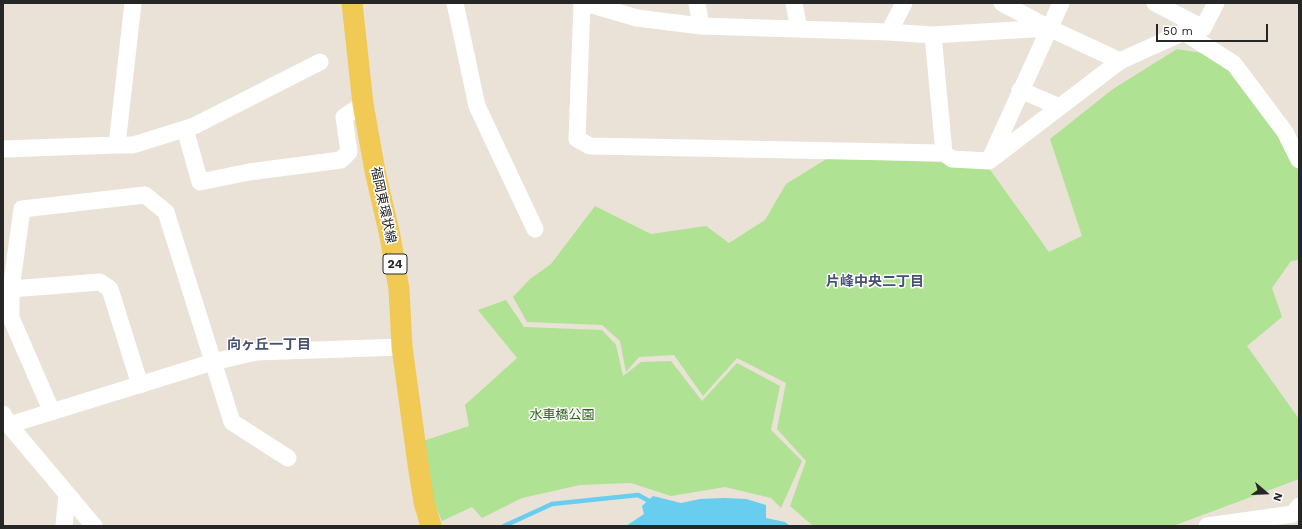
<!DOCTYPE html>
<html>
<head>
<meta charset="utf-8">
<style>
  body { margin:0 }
  #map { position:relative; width:1302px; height:529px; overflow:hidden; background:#eae1d7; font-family:"Work Sans",sans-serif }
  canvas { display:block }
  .frame { position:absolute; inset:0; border:4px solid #262626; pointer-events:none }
  .north { position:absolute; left:1246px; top:473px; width:40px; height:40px; -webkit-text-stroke:3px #fff; paint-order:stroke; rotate:109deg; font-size:11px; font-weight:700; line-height:16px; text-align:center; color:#262626 }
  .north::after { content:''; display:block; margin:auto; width:14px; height:18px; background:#262626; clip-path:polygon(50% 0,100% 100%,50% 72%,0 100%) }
  .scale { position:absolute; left:1156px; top:24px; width:112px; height:18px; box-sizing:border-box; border:2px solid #262626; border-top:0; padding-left:5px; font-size:12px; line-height:14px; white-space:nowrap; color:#262626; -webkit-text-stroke:3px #fff; paint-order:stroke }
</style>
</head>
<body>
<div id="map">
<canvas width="1302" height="529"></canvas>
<div class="frame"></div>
<div class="north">N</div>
<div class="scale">50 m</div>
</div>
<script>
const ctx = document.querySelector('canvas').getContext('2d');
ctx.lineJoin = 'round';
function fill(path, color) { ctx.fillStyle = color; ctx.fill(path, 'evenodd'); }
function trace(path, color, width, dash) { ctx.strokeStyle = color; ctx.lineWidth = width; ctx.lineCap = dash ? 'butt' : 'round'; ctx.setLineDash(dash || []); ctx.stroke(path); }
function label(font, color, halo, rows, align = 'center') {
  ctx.font = font + ' "Work Sans","Noto Sans JP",sans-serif'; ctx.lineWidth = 3; ctx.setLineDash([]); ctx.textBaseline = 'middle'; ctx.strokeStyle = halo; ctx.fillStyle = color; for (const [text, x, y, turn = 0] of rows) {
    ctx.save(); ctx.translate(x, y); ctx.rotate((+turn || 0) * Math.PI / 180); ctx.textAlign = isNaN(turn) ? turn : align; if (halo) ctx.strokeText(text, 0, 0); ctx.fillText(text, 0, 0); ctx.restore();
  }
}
const green = new Path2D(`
  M 1177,49 L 1238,59 L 1283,115 L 1299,140 L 1299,260 L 1291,261 L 1272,288 L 1282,317 L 1247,346 L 1299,419 L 1299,479 L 1173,526 L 813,526 L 790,506 L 806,461 L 777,429 L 786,383 L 737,358 L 703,396 L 674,355 L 639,357 L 626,372 L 620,341 L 602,325 L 527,322 L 513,297 L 530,279 L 551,264 L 595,206 L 651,234 L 706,226 L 729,243 L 765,220 L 786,184 L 828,158 L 986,164 L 1049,252 L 1082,236 L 1050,139 L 1113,89 Z
  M 506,300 L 524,327 L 602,330 L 616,345 L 623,376 L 641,362 L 671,361 L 702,401 L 737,363 L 780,386 L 771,430 L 802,461 L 781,508 L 771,498 L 725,487 L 671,496 L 631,483 L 580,485 L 522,498 L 482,518 L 472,507 L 442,521 L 431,495 L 420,442 L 469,426 L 465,405 L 517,358 L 478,310 Z`);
const water = new Path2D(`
  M 653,496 L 681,503 L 700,499 L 724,498 L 746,499 L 766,505 L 766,518 L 785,522 L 790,526 L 626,526 L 644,514 L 642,506 Z`);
const stream = new Path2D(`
  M 504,526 L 552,504 L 638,495 L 653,503`);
const minor = new Path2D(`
  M 455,3 L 477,106 L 535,229
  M 582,3 L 577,139 L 590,146 L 944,153 L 952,159 L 989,161 L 1120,61 L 1184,32 L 1203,28 L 1216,3
  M 585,3 L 637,18 L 701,26 L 889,32 L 933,35 L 1049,28
  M 697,3 L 701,26
  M 794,3 L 799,29
  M 1002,3 L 1049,28 L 1120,61
  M 1155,3 L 1203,28
  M 889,32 L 904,3
  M 1184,32 L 1234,64 L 1285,132 L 1299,160
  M 933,35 L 944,153
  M 1020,90 L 1060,107
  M 185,129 L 200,182 L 249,172 L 341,160 L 349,152 L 344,117 L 363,104
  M 117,145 L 133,145 L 194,126 L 320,62
  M 3,149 L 117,145 L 133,3
  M 990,159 L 1061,3
  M 11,289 L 100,282 L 110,289 L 140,385
  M 52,412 L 11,318 L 11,289 L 22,209 L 145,195 L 166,212 L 232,422 L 288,458
  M 3,414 L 9,425 L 94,526
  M 9,425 L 213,362 L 256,352 L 402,347
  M 64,526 L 67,494
  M 1207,526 L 1293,514 L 1299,506`);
const major = new Path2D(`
  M 352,3 L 363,104 L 375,171 L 390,236 L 399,289 L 402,347 L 418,464 L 424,502 L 431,526`);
const shields = [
  [395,264,24]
];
const shieldNames = [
  ["24",395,264]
];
const streetNames = [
  ["福岡東環状線",383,205,78]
];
const parkNames = [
  ["水車橋公園",562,415]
];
const neighbourhoodNames = [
  ["片峰中央二丁目",875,282],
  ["向ヶ丘一丁目",269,345]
];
fill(green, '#afe292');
fill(water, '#68cdee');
trace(stream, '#68cdee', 4.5);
trace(minor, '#fff', 17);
trace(major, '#f0ca55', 21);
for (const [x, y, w] of shields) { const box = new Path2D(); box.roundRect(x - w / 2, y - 10, w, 20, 3); ctx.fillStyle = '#fff'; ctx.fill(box); trace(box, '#262626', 1); }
label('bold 12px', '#262626', null, shieldNames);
label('13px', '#262626', '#fff', streetNames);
label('13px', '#296218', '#fff', parkNames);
label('bold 14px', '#475176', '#fff', neighbourhoodNames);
</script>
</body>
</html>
